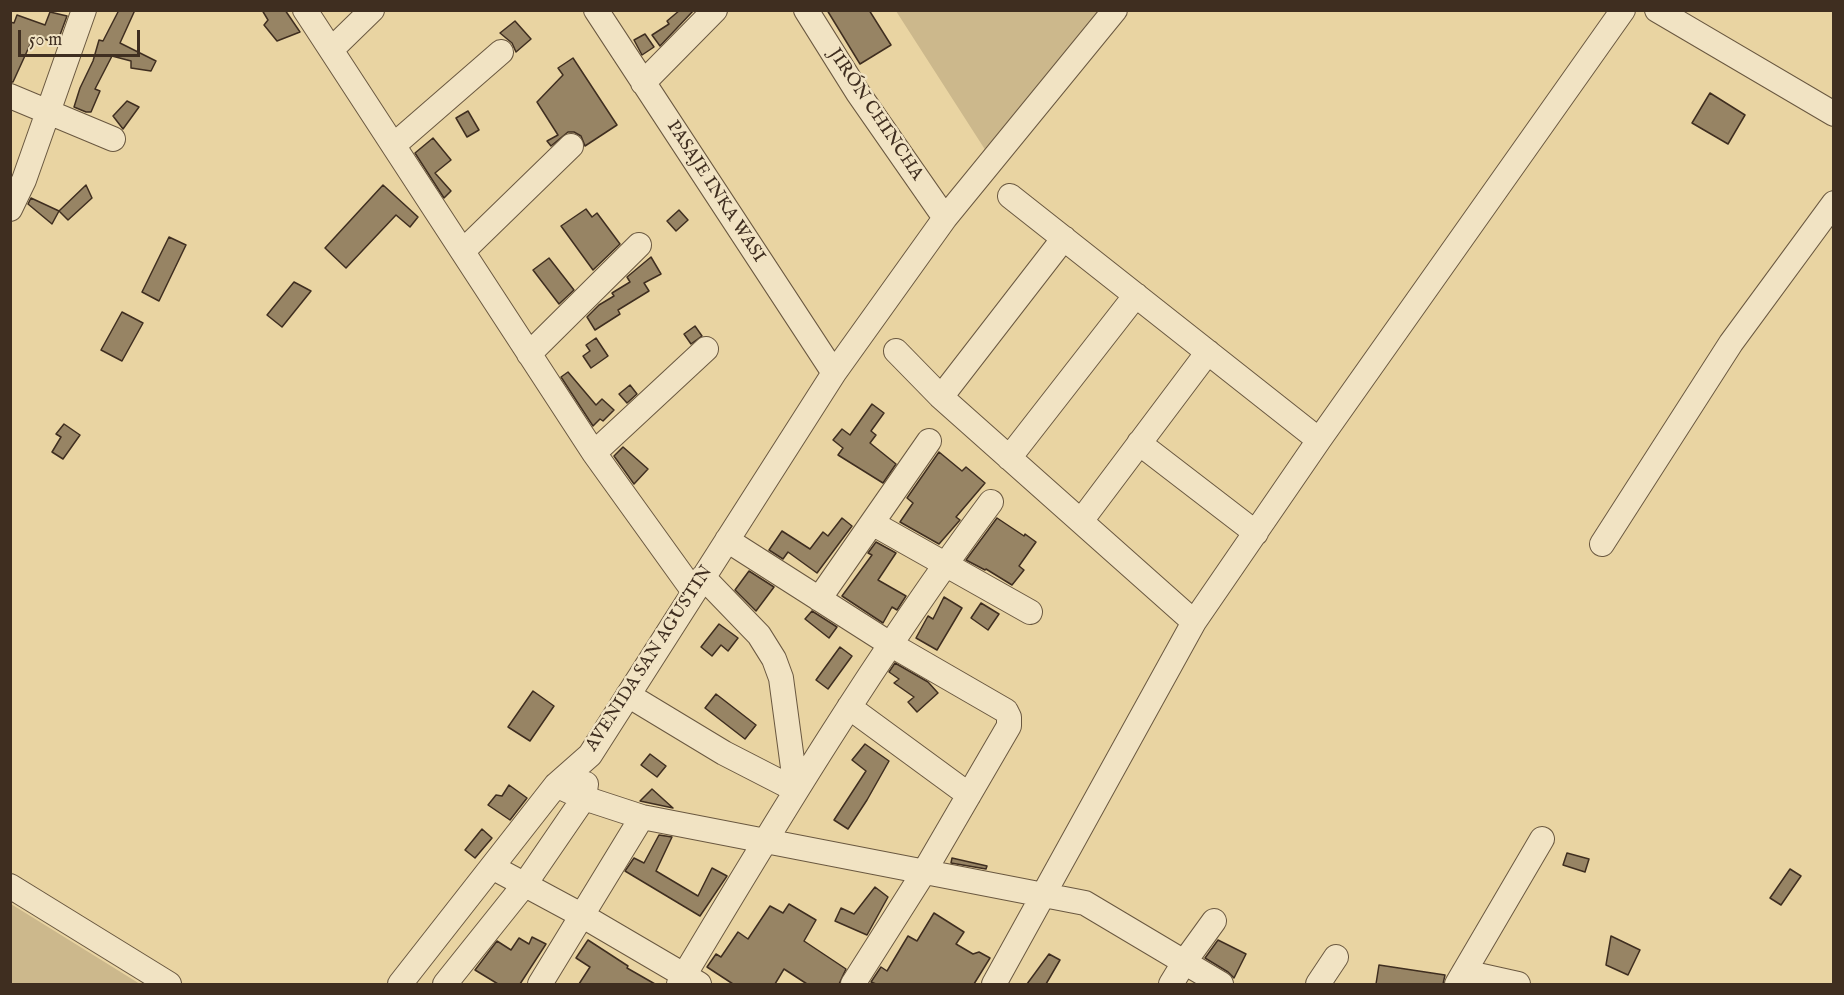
<!DOCTYPE html>
<html>
<head>
<meta charset="utf-8">
<style>
  body { margin:0 }
  #map { position:relative; width:1844px; height:995px; overflow:hidden; background:#e9d4a2; font-family:"IM FELL English",serif }
  canvas { display:block }
  .frame { position:absolute; inset:0; border:12px solid #3f2e20; pointer-events:none }
  .scale { position:absolute; left:18px; top:30px; width:122px; height:27px; box-sizing:border-box; border:3px solid #3f2e20; border-top:0; padding-left:8px; font-size:18px; line-height:21px; white-space:nowrap; color:#3f2e20; -webkit-text-stroke:4px #f1e3c3; paint-order:stroke }
</style>
</head>
<body>
<div id="map">
<canvas width="1844" height="995"></canvas>
<div class="frame"></div>
<div class="scale">50 m</div>
</div>
<script>
const ctx = document.querySelector('canvas').getContext('2d');
ctx.lineJoin = 'round';
function fill(path, color) { ctx.fillStyle = color; ctx.fill(path, 'evenodd'); }
function trace(path, color, width, dash) { ctx.strokeStyle = color; ctx.lineWidth = width; ctx.lineCap = dash ? 'butt' : 'round'; ctx.setLineDash(dash || []); ctx.stroke(path); }
function label(font, color, halo, rows, align = 'center') {
  ctx.font = font + ' "IM FELL English",serif'; ctx.lineWidth = 5; ctx.setLineDash([]); ctx.textBaseline = 'middle'; ctx.strokeStyle = halo; ctx.fillStyle = color; for (const [text, x, y, turn = 0] of rows) {
    ctx.save(); ctx.translate(x, y); ctx.rotate((+turn || 0) * Math.PI / 180); ctx.textAlign = isNaN(turn) ? turn : align; if (halo) ctx.strokeText(text, 0, 0); ctx.fillText(text, 0, 0); ctx.restore();
  }
}
const green = new Path2D(`
  M 1110,10 L 993,162 L 896,11 Z
  M 11,904 L 140,984 L 11,984 Z`);
const building = new Path2D(`
  M 119,10 L 135,10 L 120,43 L 156,61 L 151,71 L 131,68 L 131,61 L 112,56 L 95,89 L 100,91 L 91,112 L 86,112 L 74,107 L 80,88 L 93,61 L 99,40 L 103,41 Z
  M 262,10 L 285,10 L 300,32 L 277,41 L 264,25 L 268,20 Z
  M 680,10 L 694,10 L 660,46 L 652,35 L 669,24 L 667,21 Z
  M 827,10 L 869,10 L 891,45 L 860,64 Z
  M 50,12 L 67,16 L 57,43 L 34,36 L 13,82 L 10,82 L 10,22 L 14,23 L 17,15 L 45,25 Z
  M 515,21 L 531,39 L 516,52 L 512,43 L 500,33 Z
  M 645,34 L 654,47 L 642,55 L 634,40 Z
  M 573,58 L 617,125 L 585,146 L 581,136 L 574,132 L 568,132 L 551,146 L 547,141 L 558,135 L 537,102 L 563,75 L 558,68 Z
  M 1710,93 L 1745,115 L 1728,144 L 1692,123 Z
  M 127,101 L 139,107 L 123,129 L 113,116 Z
  M 468,111 L 479,130 L 467,137 L 456,118 Z
  M 433,138 L 451,160 L 435,173 L 451,191 L 444,198 L 415,153 Z
  M 86,185 L 92,198 L 68,220 L 59,211 Z
  M 383,185 L 418,217 L 410,227 L 396,215 L 346,268 L 325,248 Z
  M 31,198 L 59,211 L 52,224 L 28,204 Z
  M 586,209 L 592,217 L 597,213 L 620,244 L 593,270 L 561,226 Z
  M 679,210 L 688,220 L 676,231 L 667,221 Z
  M 169,237 L 186,245 L 159,301 L 142,292 Z
  M 651,257 L 661,274 L 644,283 L 649,291 L 618,310 L 620,314 L 595,330 L 587,317 L 599,305 L 614,296 L 612,293 L 630,282 L 627,277 Z
  M 549,258 L 574,290 L 559,304 L 533,270 Z
  M 294,282 L 311,291 L 282,327 L 267,315 Z
  M 122,312 L 143,323 L 122,361 L 101,350 Z
  M 695,326 L 702,336 L 691,344 L 684,334 Z
  M 596,338 L 608,356 L 591,368 L 583,356 L 590,351 L 586,345 Z
  M 568,372 L 596,405 L 602,399 L 614,410 L 603,421 L 600,419 L 593,426 L 561,377 Z
  M 630,385 L 637,394 L 627,403 L 619,394 Z
  M 872,404 L 884,413 L 871,431 L 876,435 L 870,443 L 896,464 L 883,483 L 838,455 L 843,448 L 833,440 L 842,429 L 850,435 Z
  M 64,424 L 80,435 L 63,459 L 52,452 L 61,437 L 56,434 Z
  M 623,447 L 648,469 L 634,484 L 614,456 Z
  M 939,452 L 962,471 L 966,467 L 985,483 L 956,517 L 960,520 L 939,544 L 900,522 L 913,503 L 907,498 Z
  M 842,518 L 852,526 L 817,573 L 788,552 L 783,559 L 769,550 L 782,531 L 810,549 L 823,532 L 828,536 Z
  M 997,518 L 1024,536 L 1025,534 L 1036,542 L 1019,566 L 1024,570 L 1012,585 L 986,569 L 985,570 L 966,560 Z
  M 876,542 L 896,553 L 878,580 L 906,596 L 897,610 L 892,607 L 883,623 L 842,596 L 872,555 L 868,553 Z
  M 749,571 L 774,587 L 756,611 L 735,590 Z
  M 944,597 L 962,608 L 937,650 L 916,638 L 928,616 L 933,619 Z
  M 981,603 L 999,614 L 988,630 L 971,618 Z
  M 812,611 L 837,627 L 829,638 L 805,619 Z
  M 719,624 L 738,638 L 728,651 L 721,645 L 712,656 L 701,647 Z
  M 840,647 L 852,656 L 828,689 L 816,680 Z
  M 895,663 L 928,682 L 938,693 L 917,712 L 908,702 L 914,697 L 894,683 L 899,679 L 889,672 Z
  M 533,691 L 554,706 L 530,741 L 508,727 Z
  M 716,694 L 756,725 L 745,739 L 705,708 Z
  M 865,744 L 889,761 L 867,800 L 848,829 L 834,820 L 866,771 L 852,760 Z
  M 650,754 L 666,766 L 657,777 L 641,765 Z
  M 509,785 L 527,798 L 510,820 L 488,805 L 496,795 L 502,796 Z
  M 652,789 L 673,808 L 640,801 Z
  M 482,829 L 492,838 L 475,858 L 465,850 Z
  M 659,835 L 672,837 L 656,871 L 698,896 L 712,868 L 727,876 L 700,916 L 625,871 L 634,858 L 644,863 Z
  M 1567,853 L 1589,859 L 1585,872 L 1563,865 Z
  M 952,858 L 987,866 L 986,869 L 951,863 Z
  M 1790,869 L 1801,876 L 1781,905 L 1770,898 Z
  M 875,887 L 888,897 L 867,935 L 835,921 L 841,908 L 854,914 Z
  M 789,904 L 816,920 L 804,941 L 846,969 L 839,984 L 807,984 L 784,969 L 775,984 L 733,984 L 707,967 L 716,954 L 721,957 L 738,932 L 748,939 L 770,906 L 783,913 Z
  M 934,913 L 964,932 L 956,944 L 973,954 L 979,952 L 990,958 L 974,984 L 876,984 L 871,982 L 881,967 L 887,971 L 908,936 L 917,941 Z
  M 1611,936 L 1640,950 L 1628,975 L 1606,965 Z
  M 532,937 L 546,944 L 520,984 L 498,984 L 475,970 L 497,941 L 511,950 L 519,938 L 529,944 Z
  M 588,940 L 628,966 L 627,968 L 655,984 L 579,984 L 590,967 L 576,958 Z
  M 1218,940 L 1246,954 L 1234,978 L 1228,972 L 1205,958 Z
  M 1049,954 L 1060,960 L 1046,984 L 1027,984 Z
  M 1379,965 L 1445,975 L 1443,984 L 1376,984 Z`);
const minor = new Path2D(`
  M 305,10 L 594,453 L 694,592
  M 596,10 L 834,373
  M 806,10 L 858,93 L 945,218
  M 1657,10 L 1834,114
  M 332,49 L 372,10
  M 643,83 L 715,10
  M 10,96 L 113,139
  M 394,145 L 501,52
  M 1010,196 L 1319,440
  M 10,209 L 24,180 L 84,10
  M 463,251 L 571,146
  M 896,351 L 941,397 L 1194,622
  M 529,354 L 639,245
  M 941,397 L 1064,238
  M 1139,443 L 1256,533
  M 594,453 L 706,349
  M 1009,458 L 1136,295
  M 1081,521 L 1208,352
  M 872,523 L 1030,612
  M 727,540 L 890,644 L 1006,711 L 1009,717 L 1009,726 L 924,872 L 853,984
  M 1602,544 L 1731,343 L 1834,203
  M 819,599 L 929,441
  M 628,695 L 724,753 L 796,790 L 781,678 L 774,659 L 759,635 L 703,577
  M 849,707 L 969,795
  M 556,785 L 584,798 L 642,817 L 1085,903 L 1221,984
  M 492,867 L 583,916 L 699,984
  M 10,886 L 169,984
  M 1464,972 L 1518,984
  M 400,984 L 556,785 L 590,755 L 834,373 L 945,218 L 1115,10
  M 445,984 L 525,884 L 584,798 L 586,784
  M 540,984 L 642,817
  M 679,984 C 777,820 876,656 991,502
  M 994,984 L 1194,622 L 1319,440 L 1623,10
  M 1171,984 L 1185,961 L 1214,921
  M 1318,984 L 1336,957
  M 1457,984 L 1542,839`);
const streetNames = [
  ["JIRÓN CHINCHA",875,115,56],
  ["PASAJE INKA WASI",715,192,57],
  ["AVENIDA SAN AGUSTIN",650,659,-57]
];
fill(green, '#ccb88c');
fill(building, '#978464');
trace(building, '#3f2e20', 1.5);
trace(minor, '#6a5840', 26);
trace(minor, '#f1e3c3', 24);
label('18px', '#3f2e20', '#f1e3c3', streetNames);
</script>
</body>
</html>
